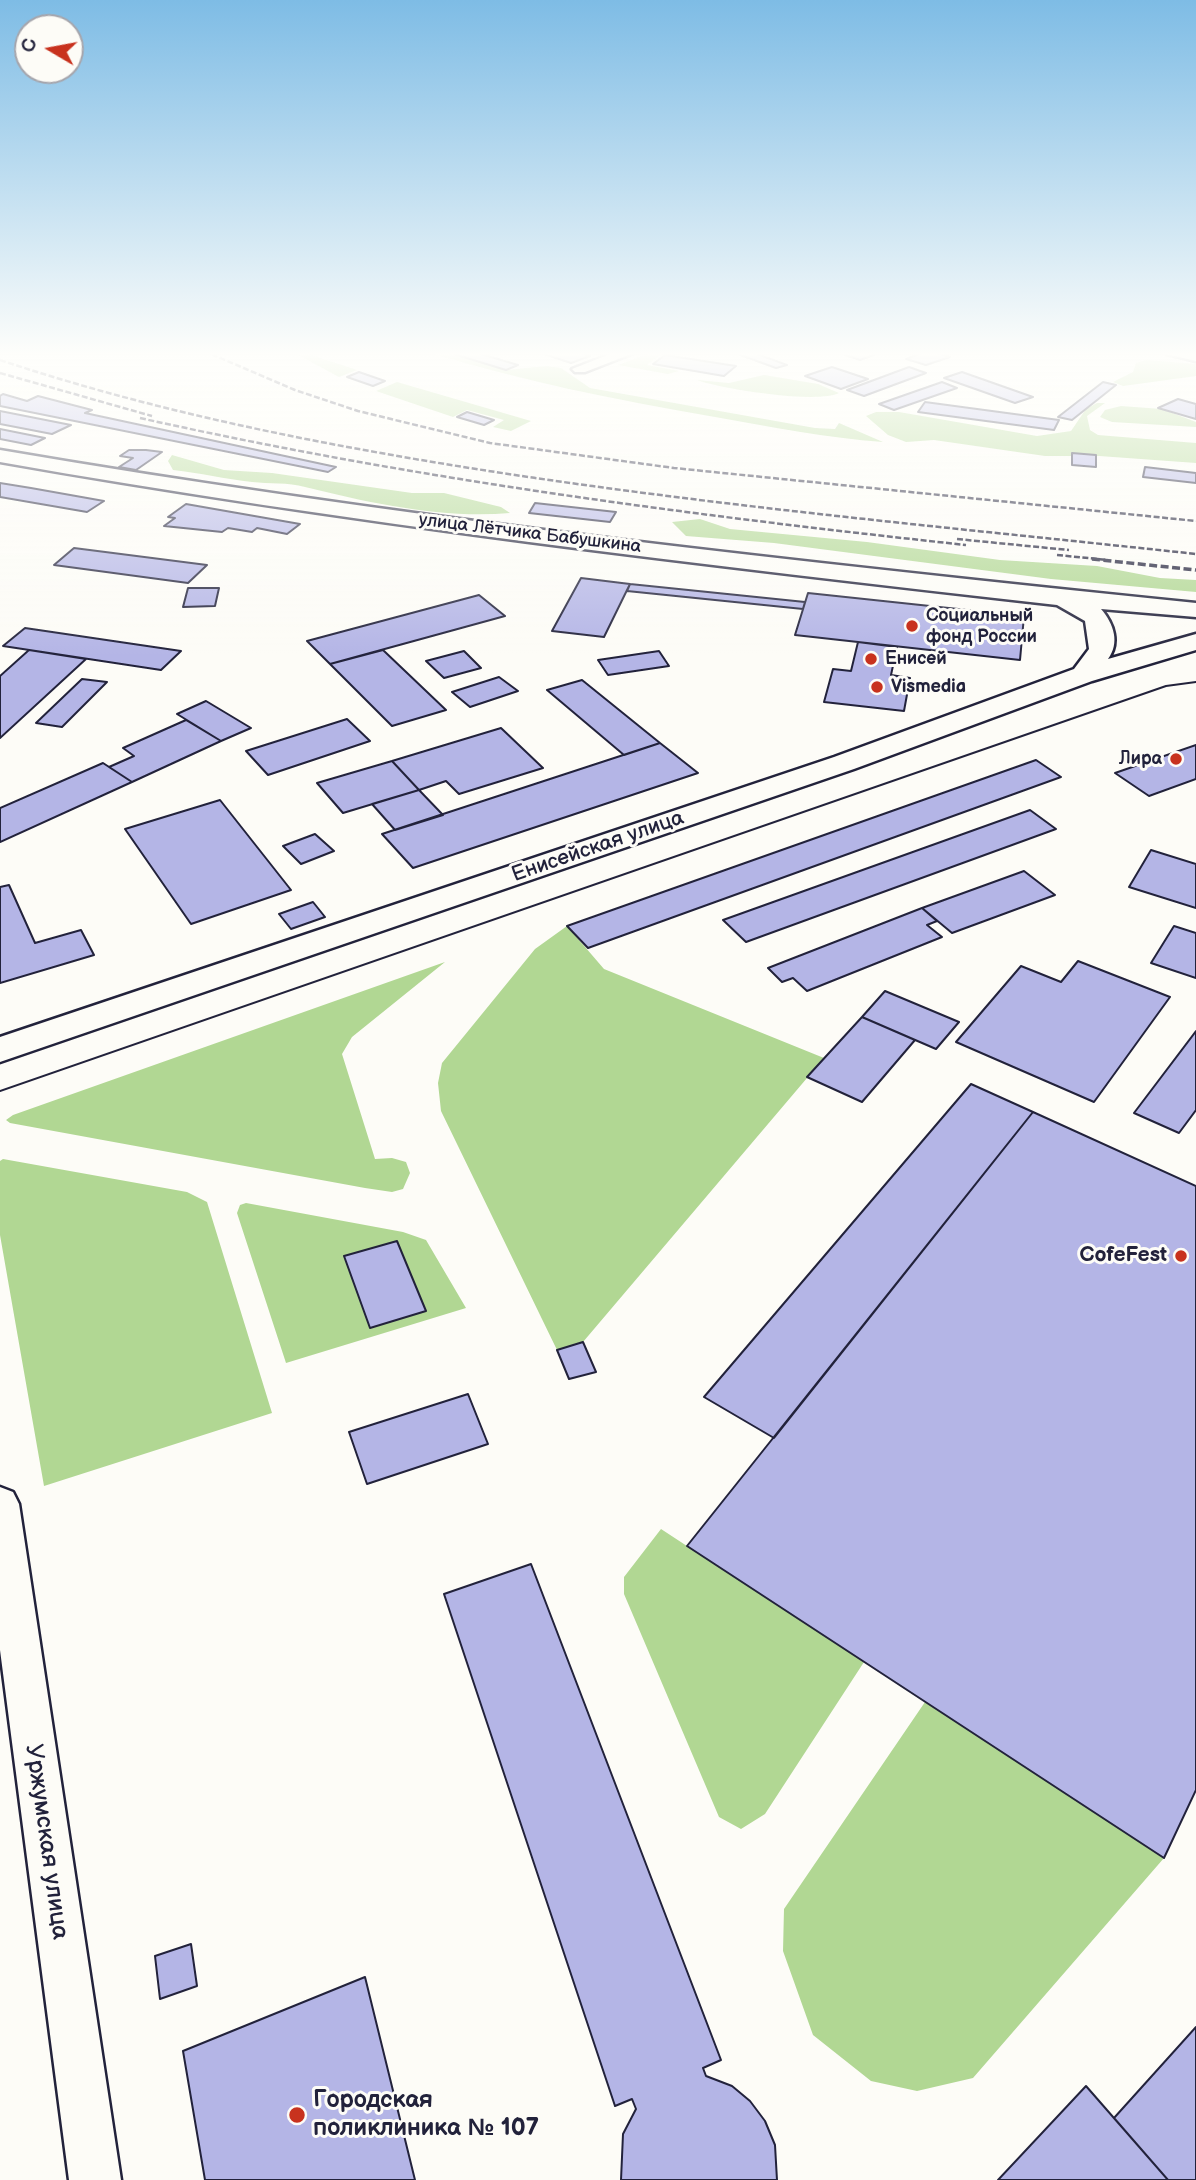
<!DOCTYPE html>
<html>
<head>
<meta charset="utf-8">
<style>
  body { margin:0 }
  #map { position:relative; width:1196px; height:2180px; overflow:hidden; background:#fdfcf7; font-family:"Balsamiq Sans",sans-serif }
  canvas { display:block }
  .north { position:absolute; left:14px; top:14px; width:70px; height:70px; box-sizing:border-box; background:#fdfcf7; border:2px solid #a5a5ac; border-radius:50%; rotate:280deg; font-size:19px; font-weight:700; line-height:28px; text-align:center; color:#22223b }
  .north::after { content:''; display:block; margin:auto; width:24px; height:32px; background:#c8321e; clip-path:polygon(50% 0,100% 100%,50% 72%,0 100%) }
</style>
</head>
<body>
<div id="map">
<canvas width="1196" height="2180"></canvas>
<div class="north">С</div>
</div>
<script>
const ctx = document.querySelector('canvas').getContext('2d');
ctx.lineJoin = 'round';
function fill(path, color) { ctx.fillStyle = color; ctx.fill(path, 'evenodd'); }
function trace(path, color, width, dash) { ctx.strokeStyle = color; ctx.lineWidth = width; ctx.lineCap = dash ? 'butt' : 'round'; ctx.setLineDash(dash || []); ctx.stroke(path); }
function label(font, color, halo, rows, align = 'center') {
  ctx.font = font + ' "Balsamiq Sans",sans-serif'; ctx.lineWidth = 6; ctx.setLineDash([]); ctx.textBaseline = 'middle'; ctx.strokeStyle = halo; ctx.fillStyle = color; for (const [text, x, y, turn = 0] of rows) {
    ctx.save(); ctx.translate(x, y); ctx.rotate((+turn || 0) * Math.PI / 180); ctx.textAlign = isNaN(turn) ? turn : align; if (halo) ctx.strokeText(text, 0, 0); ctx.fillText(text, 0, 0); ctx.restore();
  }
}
const green = new Path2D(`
  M 291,351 L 299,351 L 357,370 L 339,377 Z
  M 425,351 L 446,351 L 507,370 L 546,366 L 561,368 L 590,388 L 815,428 L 835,429 L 839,423 L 883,442 C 827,438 771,427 715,417 C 617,400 520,381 425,351 Z
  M 656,351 L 710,351 L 661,354 L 647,365 L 679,371 L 668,374 L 618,365 Z
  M 1146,360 L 1196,364 L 1196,376 L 1123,386 L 1113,382 L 1133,372 L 1136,363 Z
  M 764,375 L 818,384 L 839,393 C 817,404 721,389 697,380 L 729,383 Z
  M 397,382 L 531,421 L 511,431 L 493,427 L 504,420 L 467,410 L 453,417 L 376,391 Z
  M 1097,403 L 1105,403 L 1087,416 L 1090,430 L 1098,435 L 1196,443 L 1196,463 L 1099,456 L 1045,456 L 934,440 L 906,442 L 888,435 L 866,416 L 876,412 L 899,412 L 1037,436 L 1071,431 L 1086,409 Z
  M 1121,406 L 1162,409 L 1196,422 L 1196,427 L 1112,422 L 1100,417 L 1105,410 Z
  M 172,455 L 224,470 L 272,473 L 412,493 L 444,493 L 501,507 L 510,513 C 443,519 370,503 305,487 C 288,482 269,484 252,482 C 225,479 200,473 173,470 L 168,461 Z
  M 700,519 L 730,529 L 867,542 L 1000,560 L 1097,566 L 1160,578 L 1196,580 L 1196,592 L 1051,579 L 774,543 L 686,536 L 672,522 Z
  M 567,926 L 604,969 L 824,1058 L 583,1342 L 557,1350 L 441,1111 L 438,1083 L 442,1063 L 535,949 Z
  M 445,962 L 352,1037 L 342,1054 L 375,1159 L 392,1158 L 406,1162 L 410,1173 L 403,1189 L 392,1192 L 365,1188 L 10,1123 L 6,1120 L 13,1115 Z
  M 3,1159 L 187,1192 L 207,1202 L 272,1413 L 44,1486 L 0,1235 L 0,1161 Z
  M 246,1203 L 403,1232 L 426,1240 L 466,1308 L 286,1363 L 237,1213 L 240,1205 Z
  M 661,1529 L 864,1662 L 765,1814 L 741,1829 L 719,1817 L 624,1594 L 624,1577 Z
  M 925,1702 L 1164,1858 L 973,2078 L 917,2091 L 871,2081 L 813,2035 L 783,1951 L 784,1909 Z`);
const building = new Path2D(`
  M 444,351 L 471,351 L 518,365 L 506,370 Z
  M 535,351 L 575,351 L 590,356 L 571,363 Z
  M 749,351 L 787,365 L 776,368 L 735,353 Z
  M 834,351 L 884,351 L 860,360 Z
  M 927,351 L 931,351 L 950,357 L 926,365 L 906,359 Z
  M 665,355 L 736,366 L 724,376 L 653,364 Z
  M 832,367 L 868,379 L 841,389 L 805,376 Z
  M 909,367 L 926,373 L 864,396 L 847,390 Z
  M 359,372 L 385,381 L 373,386 L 347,377 Z
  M 962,372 L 1033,397 L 1015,403 L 944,378 Z
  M 942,382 L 957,388 L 894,410 L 879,404 Z
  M 1103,382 L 1116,385 L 1072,420 L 1058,417 Z
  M 3,394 L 27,401 L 38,396 L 92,410 L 85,413 L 336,467 L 328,472 L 0,406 L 0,396 Z
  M 1178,399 L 1196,404 L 1196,419 L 1158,408 Z
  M 925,402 L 1059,420 L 1054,430 L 918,412 Z
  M 0,411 L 71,425 L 52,434 L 0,424 Z
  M 467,412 L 494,420 L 484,425 L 457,417 Z
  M 0,429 L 45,438 L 31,445 L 0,439 Z
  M 129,450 L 146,450 L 162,452 L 136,470 L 119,467 L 133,458 L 120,456 Z
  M 1072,453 L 1096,455 L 1096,467 L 1072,465 Z
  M 1145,467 L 1196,473 L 1196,483 L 1143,477 Z
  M 0,483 L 31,488 L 104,501 L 87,512 L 0,497 Z
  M 535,503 L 616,512 L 610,522 L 529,513 Z
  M 186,504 L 300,524 L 287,534 L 257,528 L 252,532 L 228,528 L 222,532 L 164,526 L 175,518 L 168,517 Z
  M 74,548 L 207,565 L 188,583 L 54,565 Z
  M 581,578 L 630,584 L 604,637 L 552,631 Z
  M 630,584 L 805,602 L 803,609 L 627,591 Z
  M 188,588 L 219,588 L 215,606 L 183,607 Z
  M 808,593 L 1024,616 L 1020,660 L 795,635 Z
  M 479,595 L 505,616 L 330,664 L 307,641 Z
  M 25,628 L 181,651 L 161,670 L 3,646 Z
  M 858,642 L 897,647 L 891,675 L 910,678 L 904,711 L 824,702 L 833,669 L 851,671 Z
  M 29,650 L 86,659 L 0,738 L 0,676 Z
  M 383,650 L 446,710 L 392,726 L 330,664 Z
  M 464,651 L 481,668 L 444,678 L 426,661 Z
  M 659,651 L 669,666 L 608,675 L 598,660 Z
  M 499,677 L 518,691 L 470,707 L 452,692 Z
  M 82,679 L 107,682 L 62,727 L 36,723 Z
  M 582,680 L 660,743 L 624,755 L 547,690 Z
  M 206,701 L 251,728 L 221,741 L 177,714 Z
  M 347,719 L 370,741 L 268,775 L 246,751 Z
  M 186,720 L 221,741 L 132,782 L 109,767 L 134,756 L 123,748 Z
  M 501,728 L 543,768 L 459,794 L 446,781 L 419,790 L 392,761 Z
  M 660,743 L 698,773 L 413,868 L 382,834 Z
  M 1196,745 L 1196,779 L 1149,796 L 1115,773 Z
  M 1036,760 L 1061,777 L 588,948 L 567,926 Z
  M 392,761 L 419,790 L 343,813 L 317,783 Z
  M 103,763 L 132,782 L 0,842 L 0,808 Z
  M 419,790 L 443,815 L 395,830 L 372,804 Z
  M 220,800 L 291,890 L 191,924 L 125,829 Z
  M 1030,810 L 1056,829 L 746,942 L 723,920 Z
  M 315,834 L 334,851 L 301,864 L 283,846 Z
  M 1151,850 L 1196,864 L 1196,908 L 1129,887 Z
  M 1024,871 L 1055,895 L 952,933 L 922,908 Z
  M 9,885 L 35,943 L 81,930 L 94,955 L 0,983 L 0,887 Z
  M 313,902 L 325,917 L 291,929 L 279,914 Z
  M 922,908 L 937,921 L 927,925 L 942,937 L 807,991 L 793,978 L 782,982 L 768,968 Z
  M 1174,926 L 1196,933 L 1196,978 L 1151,963 Z
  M 1078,961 L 1170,997 L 1094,1102 L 956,1042 L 1021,966 L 1061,982 Z
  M 885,991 L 959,1022 L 936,1049 L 862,1017 Z
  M 862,1017 L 915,1040 L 862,1102 L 807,1077 Z
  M 1196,1031 L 1196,1110 L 1179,1133 L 1134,1113 Z
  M 971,1084 L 1033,1112 L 774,1438 L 704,1397 Z
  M 1033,1112 L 1196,1186 L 1196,1790 L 1164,1858 L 687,1546 Z
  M 397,1241 L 426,1311 L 370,1328 L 344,1256 Z
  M 583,1342 L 596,1372 L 569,1379 L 557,1350 Z
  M 468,1394 L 488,1444 L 367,1484 L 349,1432 Z
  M 531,1564 L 721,2060 L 703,2068 L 706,2076 L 732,2086 L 750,2101 L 765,2121 L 775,2145 L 777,2180 L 621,2180 L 623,2134 L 636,2109 L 632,2099 L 615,2106 L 444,1594 Z
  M 191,1944 L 197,1986 L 160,1999 L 155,1956 Z
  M 365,1977 L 415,2180 L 205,2180 L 183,2051 Z
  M 1196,2027 L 1196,2180 L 1168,2180 L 1114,2118 Z
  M 1086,2086 L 1168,2180 L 998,2180 Z`);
const minor = new Path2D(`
  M 618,351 L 639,351 L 585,372 L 575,372 L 572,369 Z
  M 1165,351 L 1196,353 L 1196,361 L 1167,354 Z
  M 0,1487 L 13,1492 L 19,1504 L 121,2180 L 69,2180 L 0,1650 Z`);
const major = new Path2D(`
  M 0,450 C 397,518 796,562 1196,603 L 1196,617 L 1101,609 C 1114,624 1120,643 1108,659 L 1196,634 L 1196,650 L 1092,681 L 854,769 L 0,1062 L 0,1037 L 834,757 L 1074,669 L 1089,649 L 1085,621 L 1057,605 C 703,565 351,524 0,462 Z`);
const tram = new Path2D(`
  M 0,1091 L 1166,686 L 1196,682`);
const railFar1 = new Path2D(`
  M 204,351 L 295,390 L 358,411 L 490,443 L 674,468 L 1196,521
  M 0,360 C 147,409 298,440 451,465 C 698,505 947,527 1196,554
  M 0,373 L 152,416
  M 140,418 C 413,479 688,515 966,545
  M 957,539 L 1069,550
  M 1057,555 L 1108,560`);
const rail = new Path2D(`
  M 1092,559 L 1196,570`);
const markers = [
  [912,626,7,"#c8321e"],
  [871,659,7,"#c8321e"],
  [877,687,7,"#c8321e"],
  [1176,759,7,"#c8321e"],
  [1181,1256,7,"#c8321e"],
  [297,2115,9,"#c8321e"]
];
const farStreetnames = [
  ["улица Лётчика Бабушкина",530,534,7]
];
const farPoinames = [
  ["Социальный",926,616],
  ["фонд России",926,637],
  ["Енисей",885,659],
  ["Vismedia",891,687],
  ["Лира",1162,759,"right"]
];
const streetNames = [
  ["Енисейская улица",598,847,-19]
];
const poiNames = [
  ["CofeFest",1167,1256]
];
const nearStreetnames = [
  ["Уржумская улица",46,1842,82]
];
const nearPoinames = [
  ["Городская",313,2101],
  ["поликлиника № 107",313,2129]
];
fill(green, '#b1d793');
fill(building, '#b4b5e6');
trace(building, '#22223b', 2);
trace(minor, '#22223b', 5);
trace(major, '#22223b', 5);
fill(minor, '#fdfcf7');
fill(major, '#fdfcf7');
trace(tram, '#22223b', 2);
trace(railFar1, '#22223b', 2.5, [6, 2.5]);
trace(rail, '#22223b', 3.5, [8, 3.5]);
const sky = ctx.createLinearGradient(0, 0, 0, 656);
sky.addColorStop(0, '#7ebce5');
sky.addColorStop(0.54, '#fefefb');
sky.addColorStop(1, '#fefefb00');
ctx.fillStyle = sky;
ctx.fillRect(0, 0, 1196, 656);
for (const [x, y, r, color] of markers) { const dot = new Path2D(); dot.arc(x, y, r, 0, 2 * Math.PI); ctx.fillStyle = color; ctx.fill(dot); trace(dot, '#fdfcf7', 2.5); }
label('18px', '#22223b', '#fdfcf7', farStreetnames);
label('bold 18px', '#22223b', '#fdfcf7', farPoinames, 'left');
label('21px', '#22223b', '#fdfcf7', streetNames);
label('bold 21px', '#22223b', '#fdfcf7', poiNames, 'right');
label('24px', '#22223b', '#fdfcf7', nearStreetnames);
label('bold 24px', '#22223b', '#fdfcf7', nearPoinames, 'left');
</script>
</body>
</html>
